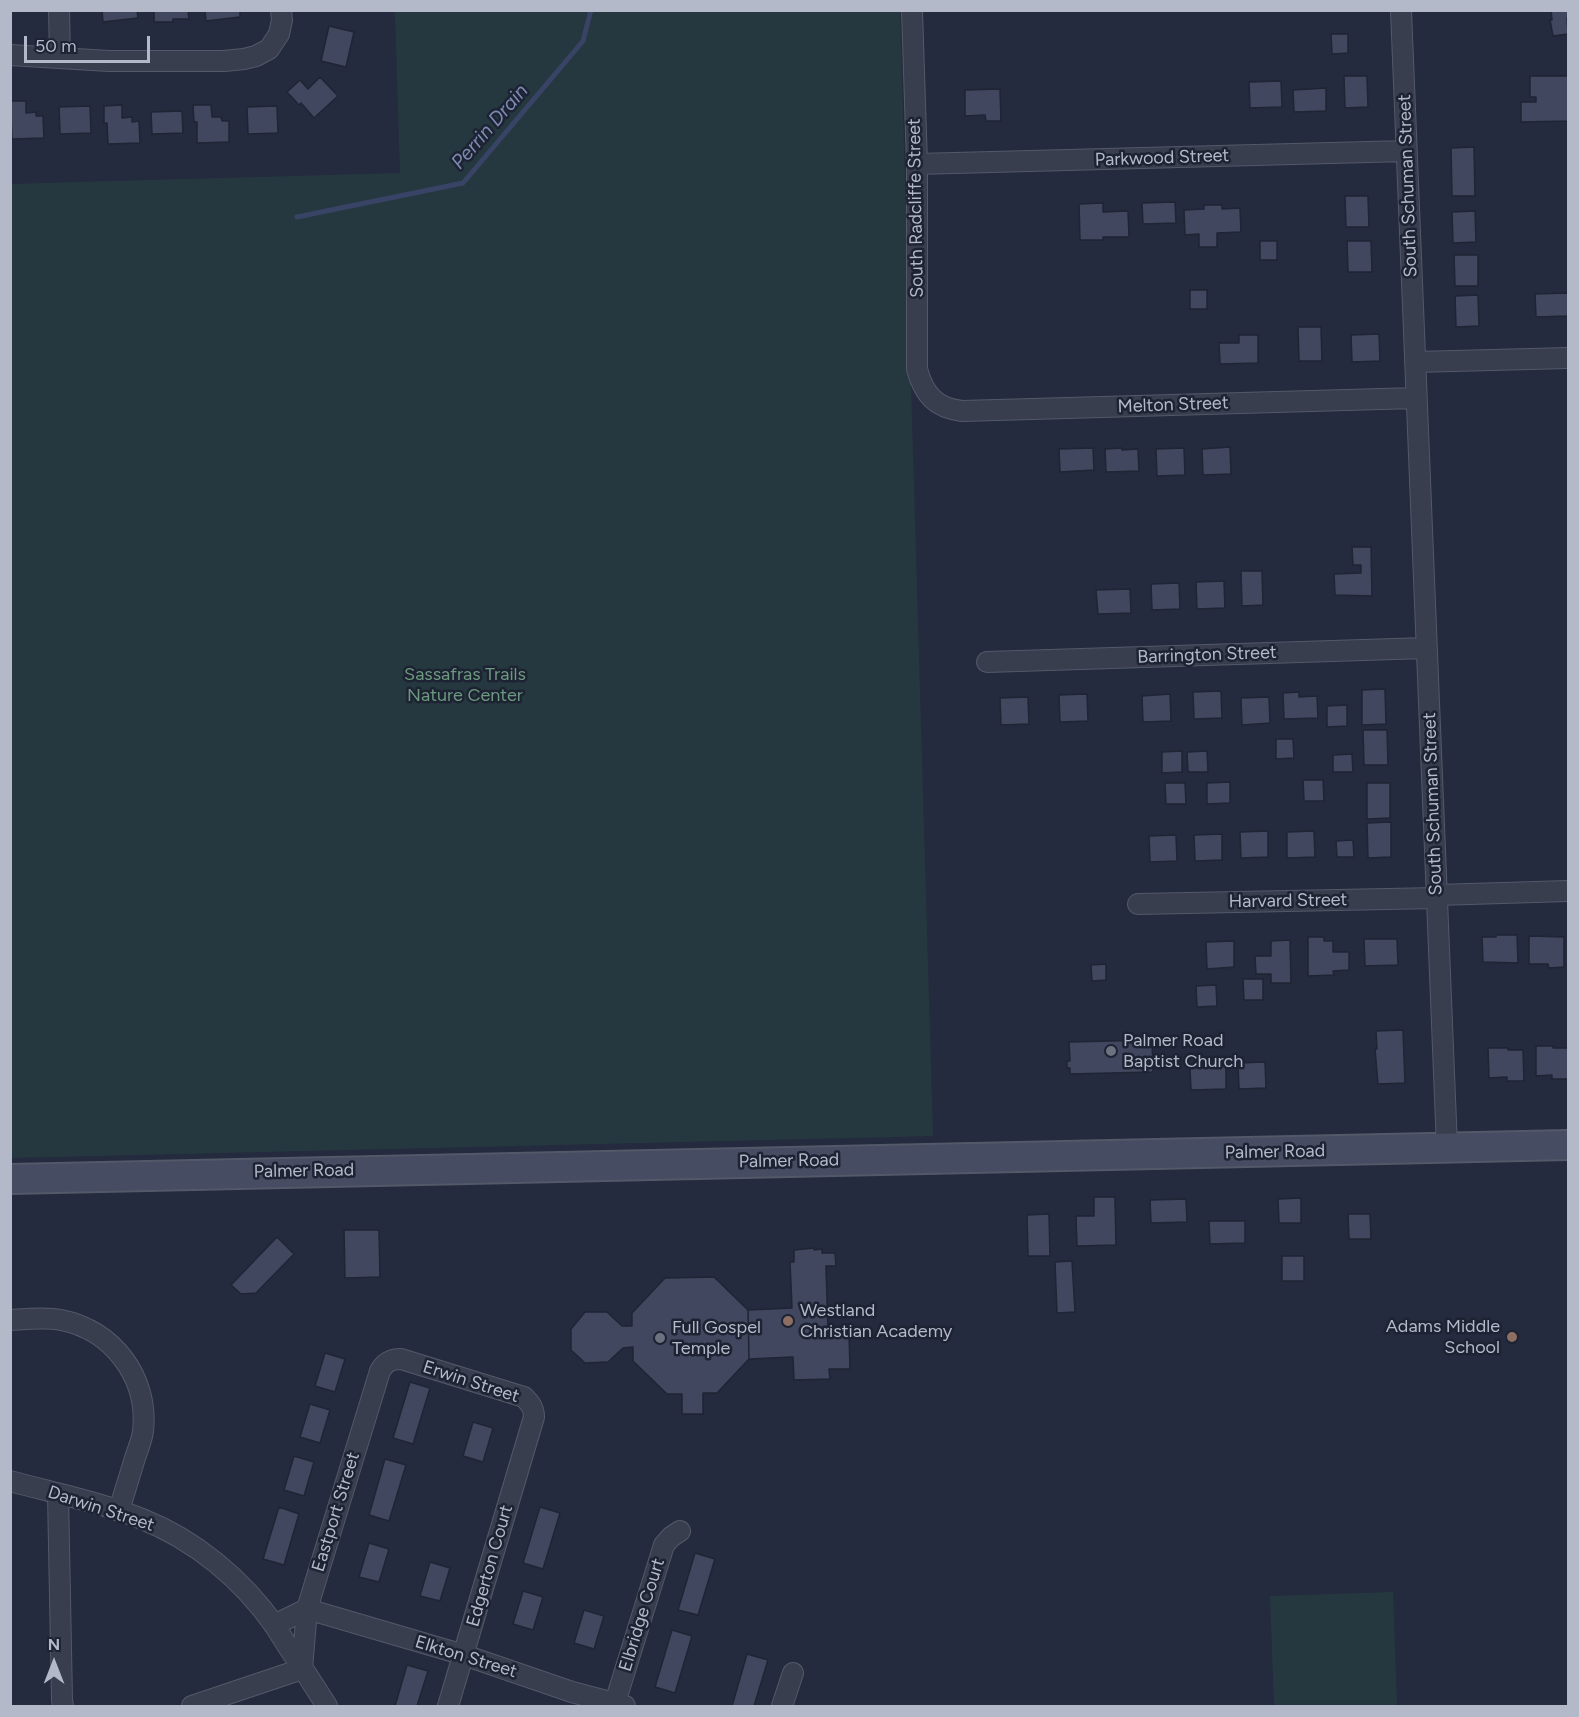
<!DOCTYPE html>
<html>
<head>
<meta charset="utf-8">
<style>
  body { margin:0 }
  #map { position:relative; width:1579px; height:1717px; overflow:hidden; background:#242b3e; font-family:Figtree,sans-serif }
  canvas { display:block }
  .frame { position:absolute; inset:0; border:12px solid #b4b9c9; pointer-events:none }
  .north { position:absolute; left:24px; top:1633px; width:60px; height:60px; -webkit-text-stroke:4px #1d2333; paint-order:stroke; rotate:0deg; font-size:16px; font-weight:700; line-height:24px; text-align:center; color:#b4b9c9 }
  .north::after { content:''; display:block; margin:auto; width:21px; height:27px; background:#b4b9c9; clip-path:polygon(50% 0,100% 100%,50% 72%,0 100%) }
  .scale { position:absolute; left:24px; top:36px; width:126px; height:27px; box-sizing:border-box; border:3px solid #b4b9c9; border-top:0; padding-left:8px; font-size:18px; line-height:21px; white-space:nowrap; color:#b4b9c9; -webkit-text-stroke:4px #1d2333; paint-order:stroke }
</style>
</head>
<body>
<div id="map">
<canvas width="1579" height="1717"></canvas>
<div class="frame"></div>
<div class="north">N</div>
<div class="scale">50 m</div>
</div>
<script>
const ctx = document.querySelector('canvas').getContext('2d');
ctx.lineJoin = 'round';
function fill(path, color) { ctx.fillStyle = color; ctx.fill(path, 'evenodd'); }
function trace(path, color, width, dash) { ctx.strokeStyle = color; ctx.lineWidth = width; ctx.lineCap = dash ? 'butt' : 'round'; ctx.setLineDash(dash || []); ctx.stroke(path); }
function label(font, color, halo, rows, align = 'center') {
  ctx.font = font + ' Figtree,sans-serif'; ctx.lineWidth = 5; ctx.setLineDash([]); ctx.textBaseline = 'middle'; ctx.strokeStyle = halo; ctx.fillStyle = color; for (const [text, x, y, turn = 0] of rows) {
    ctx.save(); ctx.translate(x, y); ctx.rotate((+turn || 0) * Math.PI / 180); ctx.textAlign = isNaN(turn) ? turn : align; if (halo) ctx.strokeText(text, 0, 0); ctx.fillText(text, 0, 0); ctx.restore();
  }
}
const green = new Path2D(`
  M 395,11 L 900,11 L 933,1136 L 11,1158 L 10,184 L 400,173 Z
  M 1393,1592 L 1397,1706 L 1274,1706 L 1270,1596 Z`);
const stream = new Path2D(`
  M 297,217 L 463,183 L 583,41 L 591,10`);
const building = new Path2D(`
  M 102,10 L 137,10 L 138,18 L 103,22 Z
  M 154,10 L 188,10 L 189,19 L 173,19 L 173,22 L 154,22 Z
  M 205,10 L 240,10 L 240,17 L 206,21 Z
  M 1551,10 L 1568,10 L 1568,18 L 1567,18 L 1568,34 L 1553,36 L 1550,20 L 1552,20 Z
  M 329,26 L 354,32 L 346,67 L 321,61 Z
  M 1331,34 L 1348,34 L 1348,53 L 1332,54 Z
  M 1344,76 L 1367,76 L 1368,107 L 1345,108 Z
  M 1530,76 L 1568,76 L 1568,121 L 1521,122 L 1521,102 L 1536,102 L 1536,97 L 1530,97 Z
  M 320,77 L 338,96 L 314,118 L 301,103 L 299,105 L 287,92 L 300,80 L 308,89 Z
  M 1281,81 L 1282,107 L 1250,108 L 1249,82 Z
  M 1326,88 L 1326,111 L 1294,112 L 1293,90 Z
  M 1000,89 L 1001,121 L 986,121 L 985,115 L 965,116 L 965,90 Z
  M 10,101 L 26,101 L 26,113 L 36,112 L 36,116 L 43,116 L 44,138 L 12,139 Z
  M 122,105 L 122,118 L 132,117 L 132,122 L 139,121 L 140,143 L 108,144 L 107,123 L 104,123 L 104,106 Z
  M 193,105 L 211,105 L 212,117 L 221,117 L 222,121 L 229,121 L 229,142 L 197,143 L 197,122 L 194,122 Z
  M 90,106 L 91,133 L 60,134 L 59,107 Z
  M 277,106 L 278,133 L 248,134 L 247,107 Z
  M 182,111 L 183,133 L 152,134 L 151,112 Z
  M 1474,147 L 1475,196 L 1452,196 L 1451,148 Z
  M 1345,196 L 1368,196 L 1369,227 L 1346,227 Z
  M 1175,202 L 1176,223 L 1143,224 L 1142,203 Z
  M 1103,203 L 1103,212 L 1128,211 L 1129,237 L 1103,237 L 1103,240 L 1080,240 L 1079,204 Z
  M 1204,205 L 1222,205 L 1222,209 L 1240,208 L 1241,232 L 1217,233 L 1217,247 L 1199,247 L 1199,234 L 1185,235 L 1184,210 L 1204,209 Z
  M 1475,211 L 1476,242 L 1453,243 L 1452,212 Z
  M 1260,241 L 1277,241 L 1277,260 L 1260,260 Z
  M 1347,241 L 1371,241 L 1372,272 L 1348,272 Z
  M 1454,255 L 1478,255 L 1478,286 L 1455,286 Z
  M 1190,290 L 1207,290 L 1207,309 L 1190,309 Z
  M 1568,293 L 1568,316 L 1536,317 L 1535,294 Z
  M 1478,295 L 1479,326 L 1456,327 L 1455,296 Z
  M 1298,327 L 1321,327 L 1322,361 L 1299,361 Z
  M 1379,334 L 1380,361 L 1352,362 L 1351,335 Z
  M 1239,335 L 1258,335 L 1258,363 L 1220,364 L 1219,343 L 1239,343 Z
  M 1230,447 L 1231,474 L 1203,475 L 1202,449 Z
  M 1093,448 L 1094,470 L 1060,472 L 1059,449 Z
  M 1122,448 L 1122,450 L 1138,449 L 1139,471 L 1106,472 L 1105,449 Z
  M 1184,448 L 1185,475 L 1157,476 L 1156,449 Z
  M 1352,547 L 1371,547 L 1372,596 L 1335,595 L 1334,574 L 1361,573 L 1361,565 L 1353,565 Z
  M 1241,571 L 1262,571 L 1263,605 L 1242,606 Z
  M 1224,581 L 1225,608 L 1197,609 L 1196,582 Z
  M 1179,583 L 1180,609 L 1152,610 L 1151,584 Z
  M 1130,589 L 1131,613 L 1098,614 L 1096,590 Z
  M 1385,689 L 1386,724 L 1362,725 L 1362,690 Z
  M 1221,691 L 1222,718 L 1194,719 L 1193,692 Z
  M 1299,692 L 1299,697 L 1317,696 L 1318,718 L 1284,719 L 1283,693 Z
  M 1087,694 L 1088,721 L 1060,722 L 1059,695 Z
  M 1170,694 L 1171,721 L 1143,722 L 1142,696 Z
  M 1028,697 L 1029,724 L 1001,725 L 1000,698 Z
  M 1269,697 L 1270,723 L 1242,725 L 1241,698 Z
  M 1347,705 L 1347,726 L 1327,727 L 1327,706 Z
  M 1363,730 L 1387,730 L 1388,765 L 1364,765 Z
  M 1276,739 L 1293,739 L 1294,758 L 1276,759 Z
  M 1182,751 L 1182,772 L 1162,773 L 1162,752 Z
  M 1207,751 L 1208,772 L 1188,772 L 1187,752 Z
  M 1352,754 L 1353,772 L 1333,772 L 1333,755 Z
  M 1303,780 L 1323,780 L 1324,801 L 1304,801 Z
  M 1230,782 L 1230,803 L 1207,804 L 1207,783 Z
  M 1165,783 L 1185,783 L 1186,804 L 1166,804 Z
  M 1367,783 L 1390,783 L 1390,818 L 1367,819 Z
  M 1391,822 L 1391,857 L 1368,858 L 1367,823 Z
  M 1268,831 L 1268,857 L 1241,858 L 1240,832 Z
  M 1314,831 L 1315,857 L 1287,858 L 1287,832 Z
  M 1222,834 L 1222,860 L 1195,861 L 1194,835 Z
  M 1176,835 L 1177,861 L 1150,862 L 1149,836 Z
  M 1353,840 L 1354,857 L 1337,857 L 1336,841 Z
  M 1496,935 L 1517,935 L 1518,963 L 1483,962 L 1482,937 L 1496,937 Z
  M 1529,936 L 1564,937 L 1564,967 L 1549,968 L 1548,964 L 1529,964 Z
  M 1308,937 L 1324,937 L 1324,941 L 1333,941 L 1333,952 L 1349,952 L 1349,970 L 1333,971 L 1334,975 L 1308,976 Z
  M 1364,939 L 1397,939 L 1398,965 L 1365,966 Z
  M 1290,940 L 1291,983 L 1271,983 L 1271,974 L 1256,974 L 1255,956 L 1271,956 L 1271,941 Z
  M 1234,941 L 1234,967 L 1207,969 L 1206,942 Z
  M 1106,964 L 1106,980 L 1092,981 L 1091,965 Z
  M 1243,979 L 1263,979 L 1263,1000 L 1244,1000 Z
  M 1216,985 L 1217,1006 L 1197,1007 L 1196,986 Z
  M 1403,1030 L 1405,1083 L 1378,1084 L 1375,1049 L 1377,1049 L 1376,1031 Z
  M 1152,1040 L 1153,1072 L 1070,1074 L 1070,1068 L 1067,1068 L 1067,1061 L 1070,1061 L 1069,1042 Z
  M 1536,1046 L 1553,1046 L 1553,1048 L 1568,1048 L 1568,1079 L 1552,1079 L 1552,1075 L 1536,1076 Z
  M 1488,1048 L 1508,1048 L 1508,1050 L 1523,1050 L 1524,1081 L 1507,1081 L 1507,1077 L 1489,1078 Z
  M 1265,1062 L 1266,1088 L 1239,1089 L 1238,1063 Z
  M 1226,1066 L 1226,1089 L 1191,1090 L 1190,1068 Z
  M 1094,1197 L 1115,1197 L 1116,1245 L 1077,1246 L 1076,1216 L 1094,1216 Z
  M 1301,1198 L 1301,1223 L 1279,1223 L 1278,1199 Z
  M 1186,1199 L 1187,1222 L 1151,1223 L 1150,1200 Z
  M 1049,1214 L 1050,1256 L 1028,1256 L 1027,1215 Z
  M 1348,1214 L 1370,1214 L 1371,1239 L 1349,1239 Z
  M 1209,1221 L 1245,1221 L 1245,1243 L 1210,1244 Z
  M 344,1230 L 379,1230 L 380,1277 L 345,1278 Z
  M 277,1237 L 294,1254 L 256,1293 L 241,1294 L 231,1285 Z
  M 814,1248 L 814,1250 L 822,1249 L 822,1253 L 835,1253 L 836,1266 L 826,1266 L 828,1333 L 849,1333 L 850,1369 L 829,1369 L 830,1379 L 794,1380 L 793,1357 L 749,1359 L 748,1310 L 792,1308 L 790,1262 L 794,1262 L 794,1250 Z
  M 1282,1256 L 1304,1256 L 1304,1281 L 1282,1281 Z
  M 1072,1261 L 1075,1312 L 1057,1313 L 1055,1262 Z
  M 714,1277 L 748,1310 L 749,1359 L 717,1393 L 703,1393 L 703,1414 L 682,1414 L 682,1394 L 667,1394 L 633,1361 L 633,1347 L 623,1348 L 608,1362 L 585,1363 L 571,1350 L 571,1329 L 585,1312 L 607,1312 L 622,1326 L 632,1326 L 632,1313 L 665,1278 Z
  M 325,1353 L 345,1359 L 335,1392 L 315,1386 Z
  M 410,1382 L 430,1388 L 413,1444 L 393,1438 Z
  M 310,1404 L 330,1410 L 320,1443 L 300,1437 Z
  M 473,1422 L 493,1428 L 483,1462 L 463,1456 Z
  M 294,1456 L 314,1462 L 304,1496 L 284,1490 Z
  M 385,1459 L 406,1465 L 389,1521 L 369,1515 Z
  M 279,1507 L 299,1514 L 284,1565 L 263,1559 Z
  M 540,1507 L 560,1513 L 543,1569 L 523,1563 Z
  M 369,1543 L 389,1549 L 379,1582 L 359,1577 Z
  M 695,1553 L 715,1559 L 698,1615 L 678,1610 Z
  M 430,1562 L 450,1568 L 440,1601 L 420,1596 Z
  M 523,1591 L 543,1597 L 533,1630 L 513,1624 Z
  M 584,1610 L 604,1616 L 594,1649 L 574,1643 Z
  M 672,1630 L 692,1636 L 675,1693 L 655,1687 Z
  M 747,1654 L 768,1660 L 754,1706 L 732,1706 Z
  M 407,1665 L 428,1671 L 417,1706 L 395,1706 Z`);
const street = new Path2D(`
  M 59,10 L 60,57
  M 912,10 L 917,164 L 917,369 C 924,395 936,408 962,411 L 1416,398
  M 1401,10 L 1447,1147
  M 10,55 L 109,61 L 224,61 L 244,59 L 256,56 L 269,49 L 279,34 L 282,20 L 281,10
  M 917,164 L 1406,151
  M 1415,362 L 1568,358
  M 987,662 L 1426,648
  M 1437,895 L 1568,891
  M 1138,904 L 1437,898
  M 10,1320 C 27,1319 45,1317 61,1320 C 113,1330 149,1378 143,1431 C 142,1440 138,1449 135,1458 C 130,1475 124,1493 119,1511
  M 10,1481 C 54,1493 100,1502 142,1519 C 195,1540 242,1579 275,1626 C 283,1639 291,1652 300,1664 C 309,1678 318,1692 327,1706
  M 58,1494 L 62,1700 L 63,1706
  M 274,1625 L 307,1609 L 464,1655 L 572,1692 L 625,1706
  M 192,1706 L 302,1669 L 307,1609 L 380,1371 C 385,1362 391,1359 401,1359 L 524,1397 C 530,1403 534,1408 534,1417 L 448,1706
  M 614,1706 L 664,1545 L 671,1537 L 680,1531
  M 782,1706 L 793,1673`);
const secondary = new Path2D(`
  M 10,1179 L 1568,1145`);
const markers = [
  [1111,1051,6,"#6b7280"],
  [788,1321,6,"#8d6e63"],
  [1512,1337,6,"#8d6e63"],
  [660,1338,6,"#6b7280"]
];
const streetNames = [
  ["Parkwood Street",1162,158,-2],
  ["South Schuman Street",1408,186,-92],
  ["South Radcliffe Street",916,208,-91],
  ["Melton Street",1173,405,-2],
  ["Barrington Street",1207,655,-2],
  ["South Schuman Street",1433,804,-92],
  ["Harvard Street",1288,901,-1],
  ["Palmer Road",1275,1152,-1],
  ["Palmer Road",789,1161,-1],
  ["Palmer Road",304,1171,-1],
  ["Erwin Street",471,1382,18],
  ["Darwin Street",101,1509,18],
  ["Eastport Street",336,1512,-73],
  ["Edgerton Court",490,1566,-74],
  ["Elbridge Court",642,1615,-73],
  ["Elkton Street",466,1657,17]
];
const parkNames = [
  ["Sassafras Trails",465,675],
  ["Nature Center",465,696]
];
const poiNames = [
  ["Palmer Road",1123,1041],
  ["Baptist Church",1123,1062],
  ["Westland",800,1311],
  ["Christian Academy",800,1332],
  ["Adams Middle",1500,1327,"right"],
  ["School",1500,1348,"right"],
  ["Full Gospel",672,1328],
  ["Temple",672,1349]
];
const waterNames = [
  ["Perrin Drain",490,127,-49]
];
fill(green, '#26383f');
trace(stream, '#384365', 5);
fill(building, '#40475e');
trace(building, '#1f2535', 1.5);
trace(street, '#535969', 22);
trace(secondary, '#535969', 32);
trace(street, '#383e4e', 20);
trace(secondary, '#464c61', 28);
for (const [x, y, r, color] of markers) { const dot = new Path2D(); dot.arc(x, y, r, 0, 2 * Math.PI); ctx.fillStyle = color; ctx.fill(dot); trace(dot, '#1d2333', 2); }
label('18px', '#b4b9c9', '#1d2333', streetNames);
label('18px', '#6b9a7e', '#1d2333', parkNames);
label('18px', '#b4b9c9', '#1d2333', poiNames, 'left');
label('italic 20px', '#7c8ab1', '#1d2333', waterNames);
</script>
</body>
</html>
